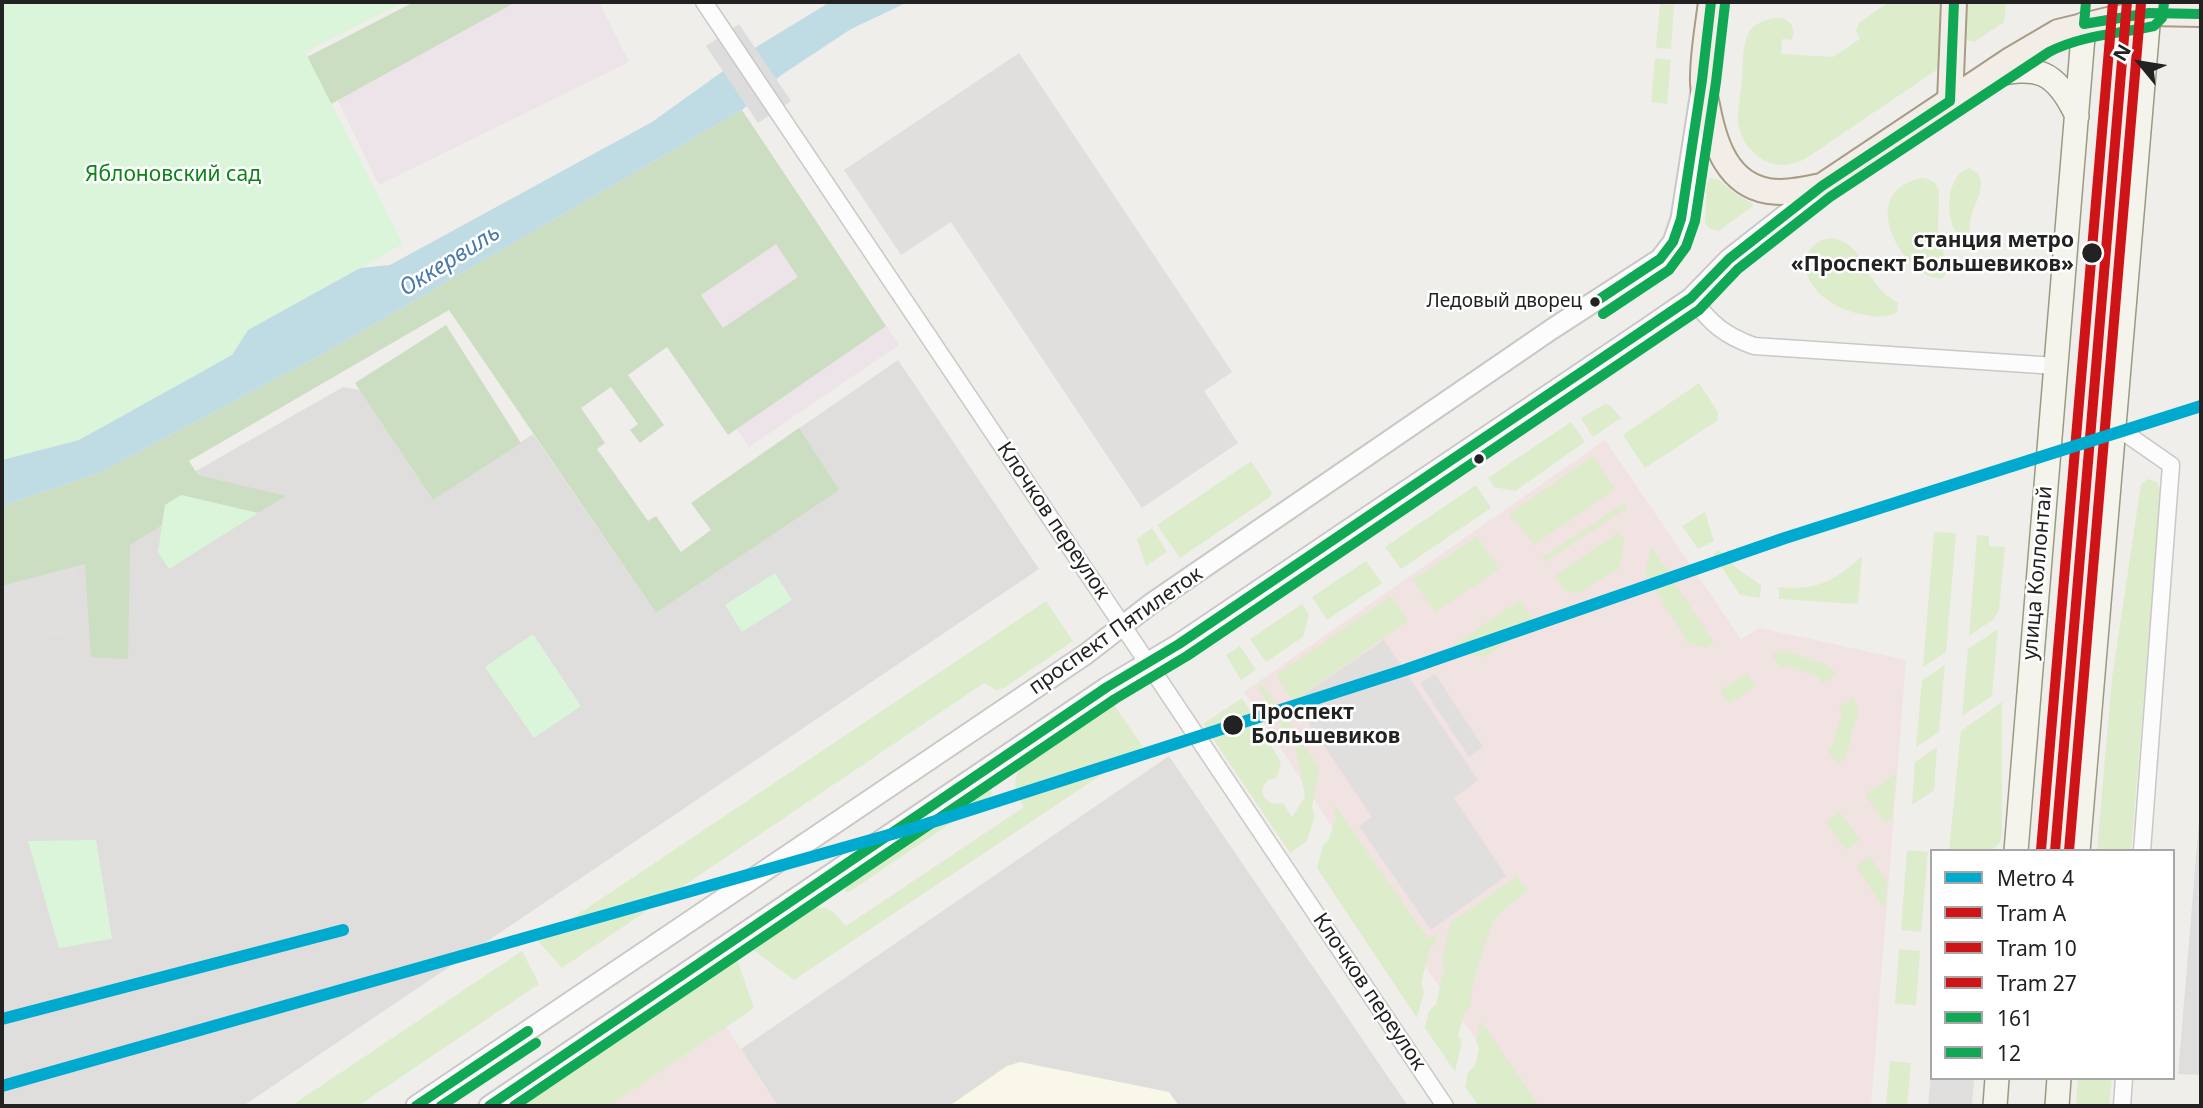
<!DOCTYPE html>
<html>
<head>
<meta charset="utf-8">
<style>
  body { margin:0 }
  #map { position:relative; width:2203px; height:1108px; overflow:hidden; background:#f0eeeb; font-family:"Noto Sans",sans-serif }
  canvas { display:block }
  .frame { position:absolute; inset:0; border:4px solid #222; pointer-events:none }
  .legend { position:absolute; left:1930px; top:849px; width:245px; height:231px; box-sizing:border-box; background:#fff; border:2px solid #a7a7a7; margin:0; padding:9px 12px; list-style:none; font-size:21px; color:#222 }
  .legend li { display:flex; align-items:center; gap:14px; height:35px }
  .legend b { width:35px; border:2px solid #a7a7a7 }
  .north { position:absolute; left:2105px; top:28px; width:70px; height:70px; -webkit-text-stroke:5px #fff; paint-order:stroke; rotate:300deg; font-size:19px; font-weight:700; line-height:28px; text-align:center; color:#222 }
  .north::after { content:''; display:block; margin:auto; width:24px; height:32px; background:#222; clip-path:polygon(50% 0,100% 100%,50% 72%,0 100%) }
</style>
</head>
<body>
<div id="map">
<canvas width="2203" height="1108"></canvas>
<div class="frame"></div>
<ul class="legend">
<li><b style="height:9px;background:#00a9ce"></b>Metro 4</li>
<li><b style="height:9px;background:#ce1417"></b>Tram А</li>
<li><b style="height:9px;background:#ce1417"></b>Tram 10</li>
<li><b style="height:9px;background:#ce1417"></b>Tram 27</li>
<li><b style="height:9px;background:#10a855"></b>161</li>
<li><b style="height:9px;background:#10a855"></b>12</li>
</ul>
<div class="north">N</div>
</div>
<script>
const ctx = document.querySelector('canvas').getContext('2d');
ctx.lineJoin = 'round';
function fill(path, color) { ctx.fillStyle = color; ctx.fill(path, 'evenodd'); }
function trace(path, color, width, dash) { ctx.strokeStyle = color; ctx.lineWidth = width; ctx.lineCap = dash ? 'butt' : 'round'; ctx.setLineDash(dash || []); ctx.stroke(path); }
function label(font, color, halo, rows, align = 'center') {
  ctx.font = font + ' "Noto Sans",sans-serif'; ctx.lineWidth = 5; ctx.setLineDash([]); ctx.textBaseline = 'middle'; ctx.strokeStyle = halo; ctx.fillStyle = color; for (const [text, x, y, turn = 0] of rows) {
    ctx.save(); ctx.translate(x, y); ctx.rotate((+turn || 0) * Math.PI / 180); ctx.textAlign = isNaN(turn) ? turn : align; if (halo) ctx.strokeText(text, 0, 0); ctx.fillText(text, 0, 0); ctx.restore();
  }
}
const residential = new Path2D(`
  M 898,360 L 1039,569 L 243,1106 L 2,1106 L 2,557 L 140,503 L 343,387 L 360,390 L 433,500 L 533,434 L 656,613 L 745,553 L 704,494 Z
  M 1169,756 L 1408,1106 L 778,1106 L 741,1049 Z
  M 2201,797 L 2201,1075 L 2178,1074 Z`);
const commercial = new Path2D(`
  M 1605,440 L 1741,639 L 1760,628 L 1906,660 L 1871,1106 L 1522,1106 L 1382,904 L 1244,692 Z
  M 719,1016 L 778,1106 L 591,1106 Z`);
const industrial = new Path2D(`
  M 446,2 L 599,2 L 629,62 L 379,185 L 320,64 Z
  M 771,154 L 899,345 L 749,447 L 619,258 Z`);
const education = new Path2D(`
  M 1020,1062 L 1169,1092 L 1179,1106 L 949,1106 L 1007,1066 Z`);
const grass = new Path2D(`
  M 1889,2 L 1948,2 L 1943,63 L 1938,69 L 1805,159 C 1801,161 1795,163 1790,164 C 1765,170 1741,147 1738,122 C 1737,108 1741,93 1742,79 C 1743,64 1742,45 1749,32 C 1756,20 1788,9 1793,29 C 1794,32 1793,36 1792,40 L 1782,39 L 1781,54 L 1833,57 L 1860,39 L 1856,31 L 1860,22 Z
  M 1967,2 L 2006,2 L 2004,22 L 1974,42 L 1967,40 L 1966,36 Z
  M 1660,4 L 1674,5 L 1671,49 L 1656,48 Z
  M 1655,58 L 1671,60 L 1667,104 L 1651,102 Z
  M 1969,168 L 1978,173 C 1989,194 1964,212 1971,234 L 1967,241 C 1943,233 1943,176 1969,168 Z
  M 1710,178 L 1719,180 L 1733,192 L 1754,205 L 1719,231 L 1709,228 L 1705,223 L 1707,184 Z
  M 1920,178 C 1930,178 1936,181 1939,191 L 1938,233 L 1948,270 L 1943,278 C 1914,283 1869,219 1896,191 C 1902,184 1911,181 1920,178 Z
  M 1832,238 C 1859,244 1859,260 1873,280 C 1880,290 1888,297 1898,303 L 1897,312 C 1888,318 1876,317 1865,315 C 1846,312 1825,303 1813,286 C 1798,266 1805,241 1832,238 Z
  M 1699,383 L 1718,412 L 1717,421 L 1645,468 L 1623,435 Z
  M 1605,404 L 1610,405 L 1621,418 L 1593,437 L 1581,418 Z
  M 1571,422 L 1585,442 L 1515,491 L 1494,487 L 1488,478 Z
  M 1593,456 L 1615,489 L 1534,545 L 1518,522 L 1516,523 L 1509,514 Z
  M 1251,461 L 1272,493 L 1270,497 L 1180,558 L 1157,525 Z
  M 2148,479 L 2157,482 L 2161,492 L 2131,851 L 2097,851 L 2112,678 L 2141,484 Z
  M 1476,485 L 1491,508 L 1401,569 L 1385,547 Z
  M 1624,503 L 1627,508 L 1545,562 L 1542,558 Z
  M 1705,512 L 1714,541 L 1698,549 L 1682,526 Z
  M 1152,528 L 1167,552 L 1146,566 L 1137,539 Z
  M 1619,532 L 1624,540 L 1620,568 L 1579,593 L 1565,592 L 1555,576 Z
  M 1934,532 L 1956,533 L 1946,652 L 1923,667 Z
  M 1977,535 L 1989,536 L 1989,546 L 2005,547 L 1999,610 L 1994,619 L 1969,636 Z
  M 1477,536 L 1499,569 L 1435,612 L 1413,580 Z
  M 1651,546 L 1714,643 L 1706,648 L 1689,644 L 1645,574 Z
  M 1719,550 L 1735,567 L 1761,585 L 1760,598 L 1740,595 L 1713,554 Z
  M 1862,556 L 1858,604 L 1779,599 L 1779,587 C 1816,591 1835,581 1862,556 Z
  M 1366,561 L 1382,583 L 1327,620 L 1312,597 Z
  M 1391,596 L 1408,621 L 1293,701 L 1276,675 Z
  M 1520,600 L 1531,617 L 1527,628 L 1484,657 L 1462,653 L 1455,644 Z
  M 1046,601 L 1073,641 L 1004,688 L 996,690 L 984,683 L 562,968 L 538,941 Z
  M 1302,604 L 1309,614 L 1303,637 L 1266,662 L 1250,639 Z
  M 1998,629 L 1992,696 L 1962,716 L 1968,649 Z
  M 1240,646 L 1256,670 L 1241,680 L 1226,655 Z
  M 1782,650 L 1825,664 L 1837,674 L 1822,683 L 1818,677 L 1788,666 L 1781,669 L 1772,655 Z
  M 1945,665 L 1939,732 L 1916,747 L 1922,680 Z
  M 1747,673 L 1756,686 L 1729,704 L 1720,691 Z
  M 1263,684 L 1319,768 L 1312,808 L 1315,815 L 1307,841 L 1290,853 L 1203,724 L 1242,698 L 1281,762 L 1277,778 L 1268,780 L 1262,789 L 1264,798 L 1273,804 L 1283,803 L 1292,817 L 1305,797 L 1297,752 L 1258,687 Z
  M 1853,698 L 1858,710 L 1857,716 L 1846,757 L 1837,764 L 1827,749 L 1833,745 L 1842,714 L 1839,707 Z
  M 2002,702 L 2002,832 L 2000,842 L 1991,851 L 1949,851 L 1961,731 Z
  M 1114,705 L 1143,747 L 794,980 L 752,949 L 810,910 C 829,903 835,913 846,926 L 1024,807 C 1016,792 1011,784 1021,767 Z
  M 1937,747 L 1934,790 L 1912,805 L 1915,762 Z
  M 1896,774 L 1892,818 L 1885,823 L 1865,795 Z
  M 989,790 L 992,792 L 991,796 L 849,892 L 845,891 L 845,886 Z
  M 1334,804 L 1428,939 L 1439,932 L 1436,941 L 1430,948 L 1421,983 L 1424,992 L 1417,1018 L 1317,868 L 1323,845 L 1329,839 L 1336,818 Z
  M 1840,812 L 1860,840 L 1846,850 L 1826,822 Z
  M 1907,850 L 1928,852 L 1921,932 L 1901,930 Z
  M 1870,856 L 1887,882 L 1885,909 L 1856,866 Z
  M 1517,876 L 1527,891 C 1518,899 1505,907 1497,916 C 1488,928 1469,991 1471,1006 L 1465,1012 L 1458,1035 L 1462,1042 L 1455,1072 L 1425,1028 L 1429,1011 L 1436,1004 L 1444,969 L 1442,960 L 1450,923 Z
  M 1899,949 L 1920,951 L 1916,1005 L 1895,1004 Z
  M 522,951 L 539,984 L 358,1106 L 291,1106 Z
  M 737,959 L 754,1008 L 609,1106 L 519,1106 Z
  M 1481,1021 L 1539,1106 L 1479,1106 L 1465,1087 L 1468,1072 L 1475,1066 L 1479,1048 L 1476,1041 Z
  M 1890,1061 L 1911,1063 L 1907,1106 L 1886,1106 Z
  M 2078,1078 L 2112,1078 L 2109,1106 L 2076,1106 Z`);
const forest = new Path2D(`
  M 414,2 L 516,2 L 311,115 L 76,176 Z
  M 742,110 L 886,326 L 728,435 L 667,347 L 628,375 L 664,425 L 640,443 L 630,430 L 638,424 L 611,387 L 581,408 L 605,443 L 597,449 L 648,521 L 656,516 L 681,552 L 711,530 L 691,503 L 799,428 L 839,490 L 656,613 L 449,310 L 189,461 L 198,475 L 286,496 L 258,513 L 181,495 L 165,505 L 162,525 L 130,545 L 128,659 L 91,657 L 85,564 L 2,586 L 2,506 L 99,473 L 321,355 ZM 776,244 L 798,277 L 723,328 L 701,295 Z
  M 446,325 L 521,443 L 433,500 L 355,383 Z`);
const park = new Path2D(`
  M 2,2 L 404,2 L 305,52 L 403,244 L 248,330 L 232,355 L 79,440 L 2,460 Z
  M 181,495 L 258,513 L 169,569 L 158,552 L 165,505 Z
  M 775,573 L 792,600 L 742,632 L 725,605 Z
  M 533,634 L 581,706 L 534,738 L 485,667 Z
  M 96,840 L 112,939 L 59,948 L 28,841 Z`);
const parking = new Path2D(`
  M 1019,53 L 1232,372 L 1204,391 L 1238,443 L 1142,508 L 951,222 L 901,255 L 844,170 Z
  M 77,566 L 82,634 L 2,640 L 2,586 Z
  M 1384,640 L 1478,780 L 1454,798 L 1506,876 L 1431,930 L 1359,826 L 1372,817 L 1294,701 Z
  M 1435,674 L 1483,747 L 1469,757 L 1420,683 Z
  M 1932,1060 L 1932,1078 L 1974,1078 L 1972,1106 L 1928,1106 Z`);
const water = new Path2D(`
  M 830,2 L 908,2 L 851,29 L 780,76 L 742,110 L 321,355 L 99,473 L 2,506 L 2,460 L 79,440 L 232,355 L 248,330 L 360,268 L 390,265 L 652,122 L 758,46 Z`);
const pier = new Path2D(`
  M 739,24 L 791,101 L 758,123 L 706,46 Z`);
const minor = new Path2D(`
  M 704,2 L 1445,1106
  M 1691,298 C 1711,323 1723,335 1754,346 L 2056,366
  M 2115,426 L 2171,465 L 2142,851
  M 2122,1106 L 2124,1078`);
const tertiary = new Path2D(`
  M 416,1106 L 1086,654 L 1152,603 L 1552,329 L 1660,259 L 1673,242 L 1681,219 L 1701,91
  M 489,1106 L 1107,687 L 1179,644 L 1646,329 L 1691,298 L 1729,259 L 1821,187`);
const secondary = new Path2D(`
  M 1988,76 C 2037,65 2055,69 2077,116
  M 2016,851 L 2084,24
  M 2078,851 L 2149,13
  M 1995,1106 L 1997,1078
  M 2057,1106 L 2059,1078`);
const primary = new Path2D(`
  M 1711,2 C 1708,27 1703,53 1703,78 C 1702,88 1706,99 1708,110 C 1715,145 1728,184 1768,191 C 1786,194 1804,189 1822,186 L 2012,59 L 2058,32 L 2112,19 L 2149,13 L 2201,14
  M 1950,101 L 1954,2`);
const bus1 = new Path2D(`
  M 2086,2 L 2084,24 L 2149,13 L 2201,14
  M 1595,302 L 1660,259 L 1673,242 L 1681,219 L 1702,80 L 1711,2
  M 416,1106 L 528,1031
  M 489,1106 L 1107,687 L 1179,644 L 1691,298 L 1729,259 L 1822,186 L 1950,101 L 1954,2`);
const bus2 = new Path2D(`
  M 1603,314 L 1669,270 L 1686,247 L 1695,221 L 1716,82 L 1725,4
  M 441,1106 L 536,1043
  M 514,1106 L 1115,699 L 1187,656 L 1699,310 L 1738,269 L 1830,197 L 2049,52 C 2082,35 2118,34 2154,26 L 2162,18 L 2164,3`);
const tram1 = new Path2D(`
  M 2055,851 L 2127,2`);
const tram2 = new Path2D(`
  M 2069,851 L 2141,3`);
const tram3 = new Path2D(`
  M 2041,850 L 2113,2`);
const metro1 = new Path2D(`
  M 2,1019 L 343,930
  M 2,1086 L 917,827 L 1405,670 L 1785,538 L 2201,406`);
const markers = [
  [2092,253,11,"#222"],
  [1595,302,6,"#222"],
  [1479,459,6,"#222"],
  [1233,725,11,"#222"]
];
const busNames = [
  ["Ледовый дворец",1582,302]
];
const parkNames = [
  ["Яблоновский сад",173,175]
];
const stopNames = [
  ["станция метро",2074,241],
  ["«Проспект Большевиков»",2074,265],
  ["Проспект",1251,713,"left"],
  ["Большевиков",1251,737,"left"]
];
const streetNames = [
  ["Клочков переулок",1053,521,56],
  ["улица Коллонтай",2038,573,-85],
  ["проспект Пятилеток",1116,631,-35],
  ["Клочков переулок",1369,992,56]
];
const waterNames = [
  ["Оккервиль",450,261,-32]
];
fill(residential, '#dfdedc');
fill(commercial, '#f1e3e1');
fill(industrial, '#ede4e9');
fill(education, '#f8f7e8');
fill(grass, '#ddeccb');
fill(forest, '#cbdec1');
fill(park, '#daf5da');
fill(parking, '#e0dfde');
fill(water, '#bfdbe3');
fill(pier, '#dedddd');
trace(minor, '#c9c8c7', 19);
trace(tertiary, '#c9c8c7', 23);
trace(secondary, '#999a82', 26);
trace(primary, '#a79c86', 28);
trace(minor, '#fdfcfc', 16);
trace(tertiary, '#fdfcfc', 19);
trace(secondary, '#f4f4ed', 23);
trace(primary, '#f3ede7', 24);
trace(bus1, '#10a855', 10);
trace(bus2, '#10a855', 10);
trace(tram1, '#ce1417', 10);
trace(tram2, '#ce1417', 10);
trace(tram3, '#ce1417', 10);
trace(metro1, '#00a9ce', 12);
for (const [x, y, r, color] of markers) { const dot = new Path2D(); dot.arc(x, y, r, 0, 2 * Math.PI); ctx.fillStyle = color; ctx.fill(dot); trace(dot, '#fff', 2.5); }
label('19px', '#222', '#fff', busNames, 'right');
label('21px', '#0c8416', '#fff', parkNames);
label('bold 21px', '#222', '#fff', stopNames, 'right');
label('21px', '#222', '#fff', streetNames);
label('italic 23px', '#4a7aab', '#fff', waterNames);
</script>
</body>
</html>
